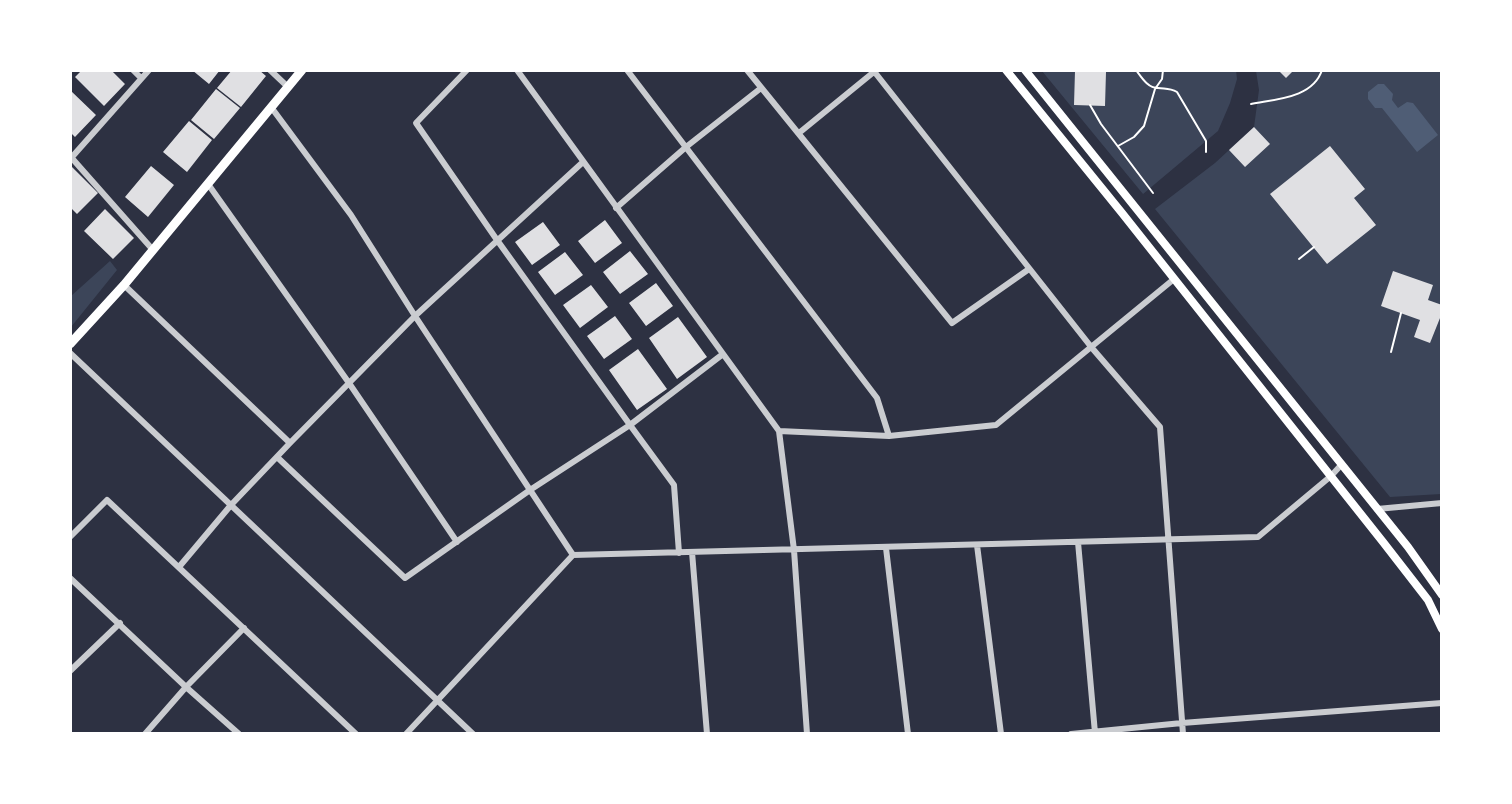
<!DOCTYPE html>
<html>
<head>
<meta charset="utf-8">
<style>
  body { margin:0 }
  #map { position:relative; width:1512px; height:804px; overflow:hidden; background:#2d3142; font-family:"Zilla Slab",serif }
  canvas { display:block }
  .frame { position:absolute; inset:0; border:72px solid #fff; pointer-events:none }
</style>
</head>
<body>
<div id="map">
<canvas width="1512" height="804"></canvas>
<div class="frame"></div>
</div>
<script>
const ctx = document.querySelector('canvas').getContext('2d');
ctx.lineJoin = 'round';
function fill(path, color) { ctx.fillStyle = color; ctx.fill(path, 'evenodd'); }
function trace(path, color, width, dash) { ctx.strokeStyle = color; ctx.lineWidth = width; ctx.lineCap = dash ? 'butt' : 'round'; ctx.setLineDash(dash || []); ctx.stroke(path); }
const green = new Path2D(`
  M 1236,70 L 1237,79 L 1230,103 L 1218,131 L 1143,194 L 1042,71 Z
  M 1256,71 L 1441,71 L 1441,494 L 1390,497 L 1155,209 L 1215,163 L 1254,127 L 1259,90 Z
  M 110,261 L 117,270 L 71,327 L 71,296 Z`);
const water = new Path2D(`
  M 1378,84 L 1384,84 L 1393,94 L 1392,100 L 1398,108 L 1407,102 L 1413,103 L 1438,135 L 1417,152 L 1382,108 L 1375,108 L 1368,99 L 1368,92 Z`);
const building = new Path2D(`
  M 82,70 L 111,70 L 125,84 L 104,106 L 75,77 Z
  M 192,70 L 220,70 L 209,84 Z
  M 232,70 L 259,70 L 266,76 L 241,107 L 217,88 Z
  M 1278,70 L 1294,70 L 1286,78 Z
  M 1075,71 L 1106,72 L 1105,106 L 1074,105 Z
  M 216,89 L 240,108 L 214,139 L 191,120 Z
  M 70,90 L 96,115 L 75,137 L 70,132 Z
  M 189,121 L 212,140 L 187,172 L 163,152 Z
  M 1254,127 L 1270,144 L 1245,167 L 1229,150 Z
  M 1330,146 L 1365,189 L 1354,198 L 1376,225 L 1327,264 L 1270,194 Z
  M 70,165 L 98,193 L 77,214 L 70,207 Z
  M 151,166 L 174,185 L 148,217 L 125,197 Z
  M 105,209 L 134,238 L 113,259 L 84,231 Z
  M 605,220 L 622,243 L 595,263 L 578,241 Z
  M 543,222 L 560,245 L 532,265 L 515,242 Z
  M 630,251 L 648,274 L 620,294 L 603,272 Z
  M 565,252 L 583,275 L 555,295 L 538,272 Z
  M 1393,271 L 1433,285 L 1428,300 L 1442,305 L 1442,313 L 1430,343 L 1414,337 L 1420,320 L 1381,306 Z
  M 656,283 L 673,306 L 646,326 L 629,303 Z
  M 591,285 L 608,307 L 580,328 L 563,305 Z
  M 615,316 L 632,339 L 604,359 L 587,336 Z
  M 678,317 L 707,357 L 677,379 L 649,338 Z
  M 638,349 L 667,389 L 637,410 L 609,370 Z`);
const path = new Path2D(`
  M 1136,70 C 1142,78 1148,88 1158,88 C 1167,89 1170,88 1177,92 L 1206,141 L 1206,152
  M 1251,104 C 1276,99 1313,98 1322,70
  M 1090,105 L 1101,124 L 1153,193
  M 1118,146 L 1134,137 L 1144,126 L 1155,89 L 1162,79 L 1163,70
  M 1299,259 L 1314,247
  M 1391,352 L 1401,313`);
const minor = new Path2D(`
  M 133,70 L 141,78
  M 270,70 L 288,87
  M 467,70 L 416,123 L 497,240 L 630,425 L 674,485 L 679,553
  M 517,70 L 779,431 L 794,550 L 807,734
  M 627,70 L 877,398 L 889,436
  M 747,70 L 952,323 L 1029,269
  M 873,70 L 1092,348 L 1160,427 L 1183,734
  M 271,107 L 351,215 L 415,316 L 573,555 L 1258,537 L 1331,476 L 1342,464
  M 799,133 L 875,71
  M 70,156 L 153,250
  M 72,157 L 149,70
  M 208,184 L 349,383 L 457,542
  M 616,208 L 686,147 L 761,88
  M 124,285 L 290,443
  M 70,353 L 473,734
  M 779,431 L 889,436 L 996,425 L 1174,279
  M 277,457 L 405,578 L 530,490 L 630,425 L 723,354
  M 1377,509 L 1442,503
  M 70,537 L 107,500 L 356,734
  M 1078,542 L 1095,733
  M 977,545 L 1001,734
  M 886,548 L 908,734
  M 692,552 L 707,734
  M 179,567 L 231,505 L 290,443 L 415,316 L 583,162
  M 70,578 L 186,687 L 239,734
  M 70,671 L 120,623
  M 145,734 L 186,687 L 244,628
  M 406,734 L 573,555
  M 1071,734 L 1182,723 L 1442,703`);
const secondary = new Path2D(`
  M 1006,70 L 1122,213 L 1383,542 L 1428,600 L 1442,629
  M 1025,70 L 1408,547 L 1442,595`);
const primary = new Path2D(`
  M 70,344 L 124,285 L 302,70`);
fill(green, '#3c4559');
fill(water, '#4f5d75');
fill(building, '#e0e0e3');
trace(path, '#fff', 2);
trace(minor, '#caccd0', 6);
trace(secondary, '#fff', 8);
trace(primary, '#fff', 9);
</script>
</body>
</html>
